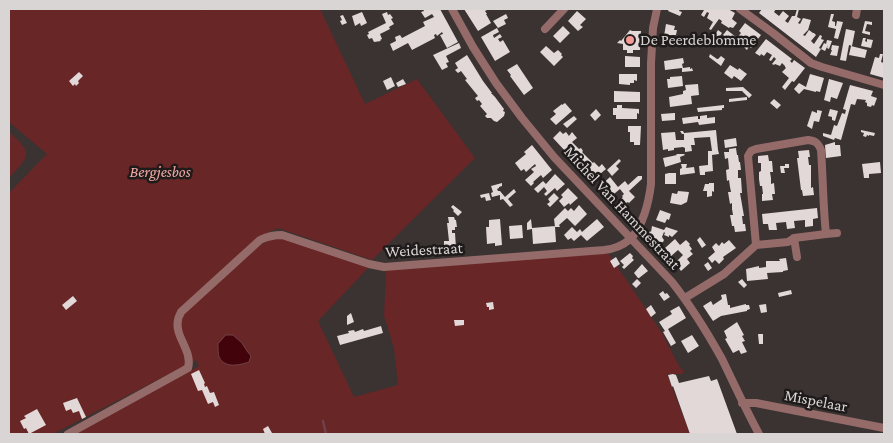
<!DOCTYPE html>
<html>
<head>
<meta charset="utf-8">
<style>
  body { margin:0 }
  #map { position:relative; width:893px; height:443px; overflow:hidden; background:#3a3332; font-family:"Crimson Pro",serif }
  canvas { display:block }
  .frame { position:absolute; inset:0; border:10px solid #dad5d5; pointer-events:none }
</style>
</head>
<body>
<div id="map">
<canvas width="893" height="443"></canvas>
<div class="frame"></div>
</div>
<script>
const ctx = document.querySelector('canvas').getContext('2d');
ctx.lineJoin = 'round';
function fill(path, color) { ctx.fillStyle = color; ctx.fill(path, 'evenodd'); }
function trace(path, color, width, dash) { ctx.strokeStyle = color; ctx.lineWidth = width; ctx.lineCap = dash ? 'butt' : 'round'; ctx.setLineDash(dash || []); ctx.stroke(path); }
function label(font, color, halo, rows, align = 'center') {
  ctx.font = font + ' "Crimson Pro",serif'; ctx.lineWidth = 5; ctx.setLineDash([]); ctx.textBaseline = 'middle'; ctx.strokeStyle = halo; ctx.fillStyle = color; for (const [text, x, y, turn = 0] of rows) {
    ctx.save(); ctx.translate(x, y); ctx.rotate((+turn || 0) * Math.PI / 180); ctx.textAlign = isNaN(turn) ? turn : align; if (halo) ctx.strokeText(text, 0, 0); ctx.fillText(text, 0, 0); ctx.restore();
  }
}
const green = new Path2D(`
  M 9,9 L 206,9 L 207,11 L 211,9 L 320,9 L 365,104 L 417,79 L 475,158 L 372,260 L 278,228 L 258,237 L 243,259 L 266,241 L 274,239 L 283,239 L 369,267 L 318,321 L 354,397 L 398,385 L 394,348 L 384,316 L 386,270 L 608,253 L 662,333 L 680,368 L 683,370 L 683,374 L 667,374 L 690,434 L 72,434 L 199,366 L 196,360 L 53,434 L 9,434 L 9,193 L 47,154 L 9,122 Z
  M 9,132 C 34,154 30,155 9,178 Z`);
const water = new Path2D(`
  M 226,335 L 233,335 L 242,343 L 247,351 L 251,356 L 249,362 C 240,365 225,369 219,357 C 218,354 218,348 218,344 Z`);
const stream = new Path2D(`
  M 323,421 L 326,434`);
const building = new Path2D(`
  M 423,9 L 440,9 L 458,42 L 447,48 L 440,35 L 443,34 L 442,32 L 437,36 L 436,34 L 434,35 L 435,38 L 412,50 L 408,43 L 393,51 L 390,44 L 396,41 L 395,37 L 400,35 L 402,38 L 425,26 L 423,22 L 434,17 L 432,14 L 425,18 L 421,12 L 424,11 Z
  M 464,9 L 489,9 L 485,11 L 487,14 L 486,14 L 491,23 L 478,31 Z
  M 669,9 L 680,9 L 679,11 L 682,12 L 680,16 L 668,11 Z
  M 700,9 L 728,9 L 735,13 L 732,19 L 737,23 L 733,28 L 730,27 L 729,28 L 721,23 L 722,21 L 719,19 L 711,30 L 709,29 L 713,22 L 707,18 L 709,13 L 707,12 L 704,17 L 701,15 L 704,10 Z
  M 762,9 L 776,9 L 774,12 L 779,16 L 783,11 L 789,16 L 785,21 L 788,23 L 792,16 L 795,16 L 797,9 L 799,9 L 797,17 L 801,19 L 798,23 L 800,24 L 803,18 L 811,20 L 808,30 L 803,35 L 805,36 L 809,30 L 813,33 L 814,33 L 816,35 L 811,41 L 814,44 L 820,35 L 822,36 L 821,39 L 824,40 L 819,48 L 821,49 L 824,43 L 826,44 L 827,40 L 832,41 L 829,49 L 827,48 L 828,45 L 825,51 L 821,49 L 816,57 L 759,13 Z
  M 577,11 L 586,19 L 580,25 L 583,27 L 578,31 L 568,21 Z
  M 362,12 L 367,23 L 361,26 L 360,23 L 355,26 L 352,16 Z
  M 387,12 L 388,15 L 390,14 L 393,18 L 391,19 L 394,24 L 389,27 L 390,29 L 380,34 L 382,39 L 380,40 L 381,41 L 374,42 L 372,38 L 369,39 L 367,35 L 369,34 L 368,32 L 386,23 L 382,14 Z
  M 506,14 L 508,18 L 504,20 L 506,24 L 498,28 L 493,21 Z
  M 831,14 L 834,14 L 832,21 L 835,22 L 835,26 L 836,26 L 837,21 L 843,22 L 838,39 L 834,38 L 836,29 L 828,27 Z
  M 343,15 L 347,23 L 342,25 L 340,21 L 342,20 L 340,16 Z
  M 865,21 L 872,22 L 872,25 L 867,24 L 865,31 L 870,32 L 870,35 L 862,33 Z
  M 745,23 L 761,35 L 751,48 L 749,46 L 747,50 L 744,47 L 750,39 L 747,37 L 741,44 L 735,40 L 741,33 L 739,31 Z
  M 666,24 L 675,26 L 674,30 L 677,30 L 676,35 L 669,35 L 669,37 L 664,36 Z
  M 563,26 L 570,33 L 560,43 L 553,36 Z
  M 497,28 L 499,32 L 493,35 L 494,38 L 500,34 L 502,37 L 498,39 L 500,42 L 503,40 L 510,52 L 495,61 L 481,37 Z
  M 846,29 L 855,31 L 852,46 L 849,45 L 846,61 L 840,60 Z
  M 630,30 L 632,31 L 641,31 L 640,50 L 633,50 L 633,53 L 627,53 L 627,50 L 623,50 L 623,44 L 617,43 L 620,40 L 621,41 Z
  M 718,30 L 722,33 L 718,39 L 713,35 L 714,34 L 715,35 Z
  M 727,30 L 736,37 L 730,46 L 723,42 L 726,37 L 723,35 Z
  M 863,38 L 866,38 L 865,41 L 867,42 L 867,39 L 873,40 L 871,48 L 861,46 Z
  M 766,39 L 792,59 L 790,61 L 792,63 L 794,60 L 805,68 L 794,82 L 792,81 L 785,90 L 782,87 L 789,78 L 782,72 L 786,68 L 785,67 L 785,66 L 782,63 L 780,66 L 775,64 L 774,65 L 772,64 L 776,59 L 774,57 L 771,61 L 769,60 L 772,55 L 767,52 L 764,56 L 761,54 L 760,56 L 755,53 Z
  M 459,43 L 461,48 L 446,56 L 449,62 L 446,63 L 448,67 L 442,70 L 433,55 Z
  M 832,45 L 839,46 L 837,56 L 830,55 L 832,50 L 831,50 Z
  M 546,46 L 554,53 L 558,50 L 562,54 L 561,55 L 563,57 L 554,66 L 540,52 Z
  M 851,46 L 867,50 L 865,58 L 849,55 Z
  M 710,54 L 717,59 L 718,59 L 721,56 L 725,59 L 721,66 L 709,57 Z
  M 880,54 L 883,54 L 881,62 L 884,63 L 884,78 L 870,74 L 875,57 L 879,58 Z
  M 467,55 L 483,81 L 492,93 L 491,93 L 495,97 L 504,109 L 503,111 L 505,112 L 504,116 L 497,122 L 494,121 L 491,118 L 487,118 L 485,116 L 487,114 L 480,106 L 482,104 L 479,100 L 477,101 L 475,98 L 478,96 L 465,80 L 467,79 L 461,71 L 458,73 L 455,70 L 458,68 L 455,63 Z
  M 625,56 L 640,57 L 640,67 L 625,67 Z
  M 683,58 L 684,63 L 682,64 L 683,68 L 690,67 L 690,69 L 692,68 L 693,71 L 682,72 L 682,68 L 665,70 L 664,61 Z
  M 517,64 L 533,88 L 524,95 L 510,76 L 511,75 L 507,70 Z
  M 730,65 L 738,70 L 739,68 L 747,74 L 741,81 L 734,76 L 732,79 L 724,73 Z
  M 79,72 L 83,76 L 78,81 L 79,83 L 76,86 L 75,84 L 73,86 L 69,81 Z
  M 619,74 L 637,74 L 637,81 L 634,80 L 634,83 L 630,83 L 630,85 L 619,84 Z
  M 810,74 L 824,78 L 820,92 L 816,91 L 816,92 L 804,89 L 799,94 L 794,89 L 799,83 L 806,87 Z
  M 682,76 L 683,86 L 668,88 L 667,79 L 670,79 L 670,77 Z
  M 391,77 L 395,86 L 387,90 L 383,81 Z
  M 403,79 L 406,84 L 398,87 L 396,83 Z
  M 829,79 L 843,83 L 837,99 L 831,97 L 830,102 L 824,100 Z
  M 698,84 L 699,95 L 691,96 L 692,104 L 670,107 L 669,97 L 683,94 L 683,91 L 686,90 L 685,85 Z
  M 850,85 L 873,91 L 871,96 L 877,98 L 874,106 L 872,105 L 871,107 L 867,106 L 867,103 L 865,102 L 866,100 L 857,99 L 855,105 L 851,104 L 841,140 L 835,138 L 834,140 L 823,136 L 823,133 L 831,135 L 834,125 L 837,126 L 842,113 L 845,114 L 846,110 L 843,109 Z
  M 743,87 L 752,95 L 749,98 L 742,91 L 726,91 L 726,88 Z
  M 614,91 L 640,92 L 640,102 L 614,102 Z
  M 747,97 L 747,100 L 729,102 L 729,99 Z
  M 774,99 L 781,105 L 777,109 L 770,103 Z
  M 565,103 L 572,111 L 556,125 L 550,119 L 556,114 L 553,111 L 562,104 L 562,105 Z
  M 617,105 L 622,105 L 622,108 L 639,109 L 639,114 L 637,113 L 637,119 L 616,119 L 616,115 L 613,115 L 613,108 L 617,108 Z
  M 724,105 L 724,108 L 722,108 L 722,110 L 698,112 L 697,108 Z
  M 596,109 L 601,115 L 595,121 L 590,115 Z
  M 830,109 L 838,111 L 835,121 L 832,120 L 832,117 L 828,116 Z
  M 817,110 L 822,111 L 819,122 L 814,121 L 812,129 L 807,126 L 812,111 L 817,113 Z
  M 674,113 L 675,113 L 675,120 L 662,121 L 661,114 Z
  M 707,115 L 707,118 L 715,117 L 715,123 L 699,125 L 698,122 L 683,124 L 682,118 L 698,116 L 698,119 L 700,119 L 700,116 Z
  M 574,116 L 577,119 L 567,128 L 563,124 Z
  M 628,126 L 641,126 L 640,145 L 634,145 L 634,142 L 630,142 L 630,132 L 628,132 Z
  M 716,130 L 718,150 L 716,151 L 718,150 L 719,154 L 712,155 L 713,171 L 705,172 L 705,175 L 700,175 L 699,166 L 708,165 L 708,151 L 712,151 L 710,137 L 694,138 L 695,145 L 691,145 L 692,151 L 685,152 L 685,148 L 683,147 L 674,148 L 674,150 L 668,151 L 668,149 L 663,150 L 661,133 L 675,132 L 676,140 L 684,140 L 684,134 L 682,134 L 680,131 L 683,131 L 684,133 Z
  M 861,130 L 875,133 L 874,136 L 869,135 L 869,136 L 867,135 L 866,137 L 863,136 L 864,133 L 861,132 Z
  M 560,131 L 563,134 L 566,132 L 569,136 L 572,132 L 577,138 L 572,142 L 579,149 L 581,148 L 583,151 L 582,152 L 593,163 L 594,162 L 599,167 L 602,164 L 606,169 L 600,174 L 602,175 L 598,178 L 597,178 L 593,181 L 553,138 Z
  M 736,138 L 737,146 L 725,148 L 724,140 Z
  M 835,142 L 835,145 L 840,145 L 841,156 L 826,158 L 825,145 Z
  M 532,145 L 552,170 L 543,178 L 541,175 L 533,182 L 534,183 L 531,186 L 525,180 L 534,172 L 531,169 L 536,166 L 535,164 L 526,172 L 524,169 L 521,171 L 515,163 L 526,154 L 524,152 Z
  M 736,148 L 737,155 L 738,155 L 739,162 L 740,162 L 741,170 L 738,170 L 738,178 L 741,178 L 742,193 L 740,193 L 744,216 L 742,216 L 743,224 L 745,224 L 746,231 L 735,232 L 734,226 L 732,226 L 730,215 L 733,215 L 732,209 L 732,203 L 730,204 L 728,192 L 731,192 L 730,187 L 729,180 L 727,181 L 726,170 L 729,169 L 728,158 L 725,159 L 724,152 L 729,152 L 729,149 Z
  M 809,150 L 810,157 L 808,157 L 809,165 L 811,165 L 811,188 L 813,187 L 814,195 L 803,196 L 802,190 L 801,190 L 797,158 L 799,158 L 798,151 Z
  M 676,154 L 684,154 L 685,155 L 680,157 L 681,162 L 665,167 L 663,158 L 677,155 Z
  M 768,155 L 769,161 L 772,161 L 773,172 L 770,172 L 771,178 L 771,184 L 774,183 L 775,194 L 772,194 L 773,200 L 762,201 L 762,194 L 763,194 L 762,186 L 760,186 L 759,179 L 759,172 L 761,171 L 761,163 L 758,163 L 758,156 Z
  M 619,159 L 621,161 L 616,166 L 619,169 L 612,176 L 607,170 Z
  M 880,162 L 881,173 L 869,174 L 869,178 L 864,178 L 862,164 Z
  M 681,164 L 687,164 L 686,168 L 694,167 L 695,173 L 680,175 L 680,169 L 682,168 Z
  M 785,164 L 789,164 L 789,168 L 784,168 L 785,173 L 781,173 L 780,166 L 785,166 Z
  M 669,173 L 676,173 L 676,184 L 665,184 L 665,174 Z
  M 555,174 L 565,184 L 557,191 L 555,188 L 546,196 L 544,194 L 547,191 L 544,187 L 538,193 L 534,189 L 543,181 L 546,184 Z
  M 638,176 L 642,176 L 642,179 L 629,191 L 635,197 L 629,203 L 628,202 L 626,203 L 628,205 L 621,211 L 615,205 L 623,197 L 622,196 L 624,194 L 620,189 L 609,198 L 599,187 L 610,177 L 618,187 L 625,181 L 628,185 Z
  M 502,183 L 502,186 L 499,187 L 499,188 L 497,189 L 498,191 L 500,191 L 505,197 L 514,189 L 516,192 L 508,199 L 513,205 L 510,207 L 503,199 L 500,200 L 500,195 L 492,197 L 491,193 L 493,192 L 491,186 Z
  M 709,183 L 714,183 L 714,192 L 712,191 L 712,196 L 707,197 L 707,191 L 703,191 L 705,184 L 709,184 Z
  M 568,188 L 578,198 L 570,205 L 569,203 L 564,207 L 559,201 L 563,197 L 561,195 Z
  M 678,191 L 689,192 L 687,202 L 681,205 L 670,203 L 672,193 L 677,194 Z
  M 489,193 L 491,200 L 486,201 L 485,197 L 481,198 L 480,195 Z
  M 554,193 L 559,198 L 550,207 L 547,204 L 550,202 L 548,199 Z
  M 453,205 L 462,212 L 458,216 L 453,211 L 454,210 L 451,207 Z
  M 579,205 L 587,214 L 575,226 L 567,218 L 559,225 L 560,227 L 555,227 L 556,242 L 533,244 L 532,229 L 527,230 L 527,223 L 531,219 L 532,228 L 555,226 L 555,227 L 554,219 L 565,208 L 568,211 L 571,208 L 574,211 Z
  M 817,208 L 818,218 L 813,219 L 813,226 L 805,227 L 805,220 L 794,221 L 795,228 L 787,229 L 786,222 L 776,223 L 777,230 L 769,230 L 768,224 L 763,224 L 762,214 Z
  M 660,210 L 671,214 L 669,220 L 667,219 L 665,223 L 656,220 Z
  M 448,217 L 454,217 L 455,220 L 456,220 L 457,227 L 455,227 L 455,230 L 452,230 L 452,233 L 455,233 L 456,248 L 450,247 L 450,249 L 444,249 L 444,241 L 449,241 L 447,223 L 449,223 Z
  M 500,219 L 502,245 L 495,246 L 495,243 L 487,244 L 486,227 L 489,227 L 489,220 Z
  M 597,219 L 604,227 L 587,241 L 581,235 L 574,241 L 571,238 L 568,240 L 564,235 L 572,227 L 577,232 L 580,229 L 582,232 Z
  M 522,225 L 523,238 L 510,239 L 509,226 Z
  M 652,226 L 664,230 L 666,227 L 678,231 L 672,237 L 669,235 L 669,237 L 664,235 L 665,233 L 664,232 L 662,237 L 664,240 L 663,242 L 660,243 L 647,239 L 650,231 L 651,232 Z
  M 700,237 L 706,245 L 702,248 L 697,240 Z
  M 675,239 L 680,245 L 686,240 L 690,244 L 689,245 L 692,249 L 690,251 L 693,254 L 687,259 L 690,263 L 681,271 L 675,263 L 683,255 L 678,250 L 670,257 L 665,252 L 667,251 L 665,248 Z
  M 729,240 L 736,248 L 723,257 L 724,259 L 719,264 L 715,260 L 712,263 L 708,258 L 715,252 L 712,247 L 716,243 L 719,246 L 722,242 L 724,244 Z
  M 630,253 L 633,256 L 632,258 L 634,260 L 624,269 L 622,267 L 624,265 L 620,261 Z
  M 616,257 L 620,264 L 614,268 L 610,261 Z
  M 786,258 L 788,270 L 783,271 L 783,272 L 767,273 L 768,279 L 747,281 L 746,269 L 759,266 L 759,268 L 766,267 L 766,261 L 780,261 L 779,259 Z
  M 708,262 L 712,268 L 708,271 L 704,265 Z
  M 642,264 L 648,271 L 639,278 L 638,278 L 634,273 Z
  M 637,279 L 641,283 L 636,288 L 632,284 Z
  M 742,279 L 747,285 L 744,288 L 738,282 Z
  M 791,290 L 792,294 L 779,297 L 778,293 Z
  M 663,291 L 665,294 L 667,293 L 670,297 L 664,301 L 659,294 Z
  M 726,294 L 728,305 L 730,305 L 730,308 L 746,304 L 746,305 L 749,305 L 750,309 L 747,310 L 747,311 L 721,316 L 713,321 L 703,306 L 711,301 L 713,305 L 722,299 L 721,295 Z
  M 73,296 L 77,301 L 66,310 L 62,305 Z
  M 493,302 L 494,309 L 489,310 L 489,307 L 487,307 L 486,303 Z
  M 766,304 L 767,312 L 761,313 L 759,305 Z
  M 651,305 L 656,313 L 651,317 L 646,309 Z
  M 679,306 L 686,318 L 668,329 L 676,343 L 671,346 L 663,332 L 665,331 L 659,322 L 672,314 L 670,311 Z
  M 351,313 L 354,322 L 347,325 L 347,316 Z
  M 454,320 L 464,320 L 464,325 L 455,326 Z
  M 737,322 L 744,335 L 742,336 L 745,341 L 742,342 L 747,352 L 741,354 L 739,350 L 733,353 L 725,339 L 727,338 L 724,331 Z
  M 381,326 L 383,333 L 340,345 L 337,336 L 349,333 L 348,331 L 354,330 L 355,332 L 363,329 L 364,331 Z
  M 758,334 L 763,334 L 763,344 L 759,344 Z
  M 692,335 L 699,346 L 688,353 L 681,341 Z
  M 199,370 L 205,383 L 204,384 L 205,387 L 207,386 L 210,393 L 214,392 L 219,405 L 215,407 L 213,402 L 208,404 L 202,390 L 198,391 L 191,374 Z
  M 673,374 L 676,375 L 679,383 L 709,376 L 711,381 L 717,379 L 737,434 L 690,434 L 673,386 L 672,387 L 668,375 Z
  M 77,398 L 86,417 L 82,419 L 79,411 L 73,413 L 71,409 L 66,411 L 63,403 Z
  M 37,409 L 46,425 L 29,434 L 26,428 L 24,429 L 20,421 L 26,418 L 24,416 Z
  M 268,426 L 272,433 L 265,434 L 263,429 Z`);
const minor = new Path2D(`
  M 452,9 L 473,47 L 496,83 L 522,118 L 554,157 L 672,282 C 691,306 707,332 722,359 C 734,384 746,410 759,434
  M 740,9 L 773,33 L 811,63 L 822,67 L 884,85
  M 856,15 L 857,9
  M 545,29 L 564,9
  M 794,238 L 797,257
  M 756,245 L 748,156 L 751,151 L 756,149 L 808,140 C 816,141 818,143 821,150 C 823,178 823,206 826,234
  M 685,298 L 724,274 L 756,245 L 788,242 L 794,238 L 826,234 L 837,233
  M 742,403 L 756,403 L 884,428
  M 68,434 L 188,368 C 193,351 174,336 178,320 C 178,317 180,315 181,312 L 260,240 C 268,236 273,235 282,235 L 369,264 L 384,267 L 604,250 C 613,249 622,246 629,240 C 643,228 649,201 651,184 L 651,63 L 653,28 L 657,9`);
const markers = [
  [630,40,5,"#f59b97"]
];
const poiNames = [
  ["De Peerdeblomme",640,40]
];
const parkNames = [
  ["Bergjesbos",160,172]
];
const streetNames = [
  ["Michel Van Hammestraat",622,208,47],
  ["Weidestraat",424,250,-3],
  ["Mispelaar",816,401,11]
];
fill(green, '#692627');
fill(water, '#43030a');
trace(water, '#704247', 1);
trace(stream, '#704247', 2.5);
fill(building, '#e1d8d7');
trace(minor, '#946b69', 8);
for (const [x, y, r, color] of markers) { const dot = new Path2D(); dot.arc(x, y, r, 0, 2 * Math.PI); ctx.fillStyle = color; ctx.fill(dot); trace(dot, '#1f1b1b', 2); }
label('16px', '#dad5d5', '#1f1b1b', poiNames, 'left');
label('italic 16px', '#f1a8a4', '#1f1b1b', parkNames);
label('16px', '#dad5d5', '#1f1b1b', streetNames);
</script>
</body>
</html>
